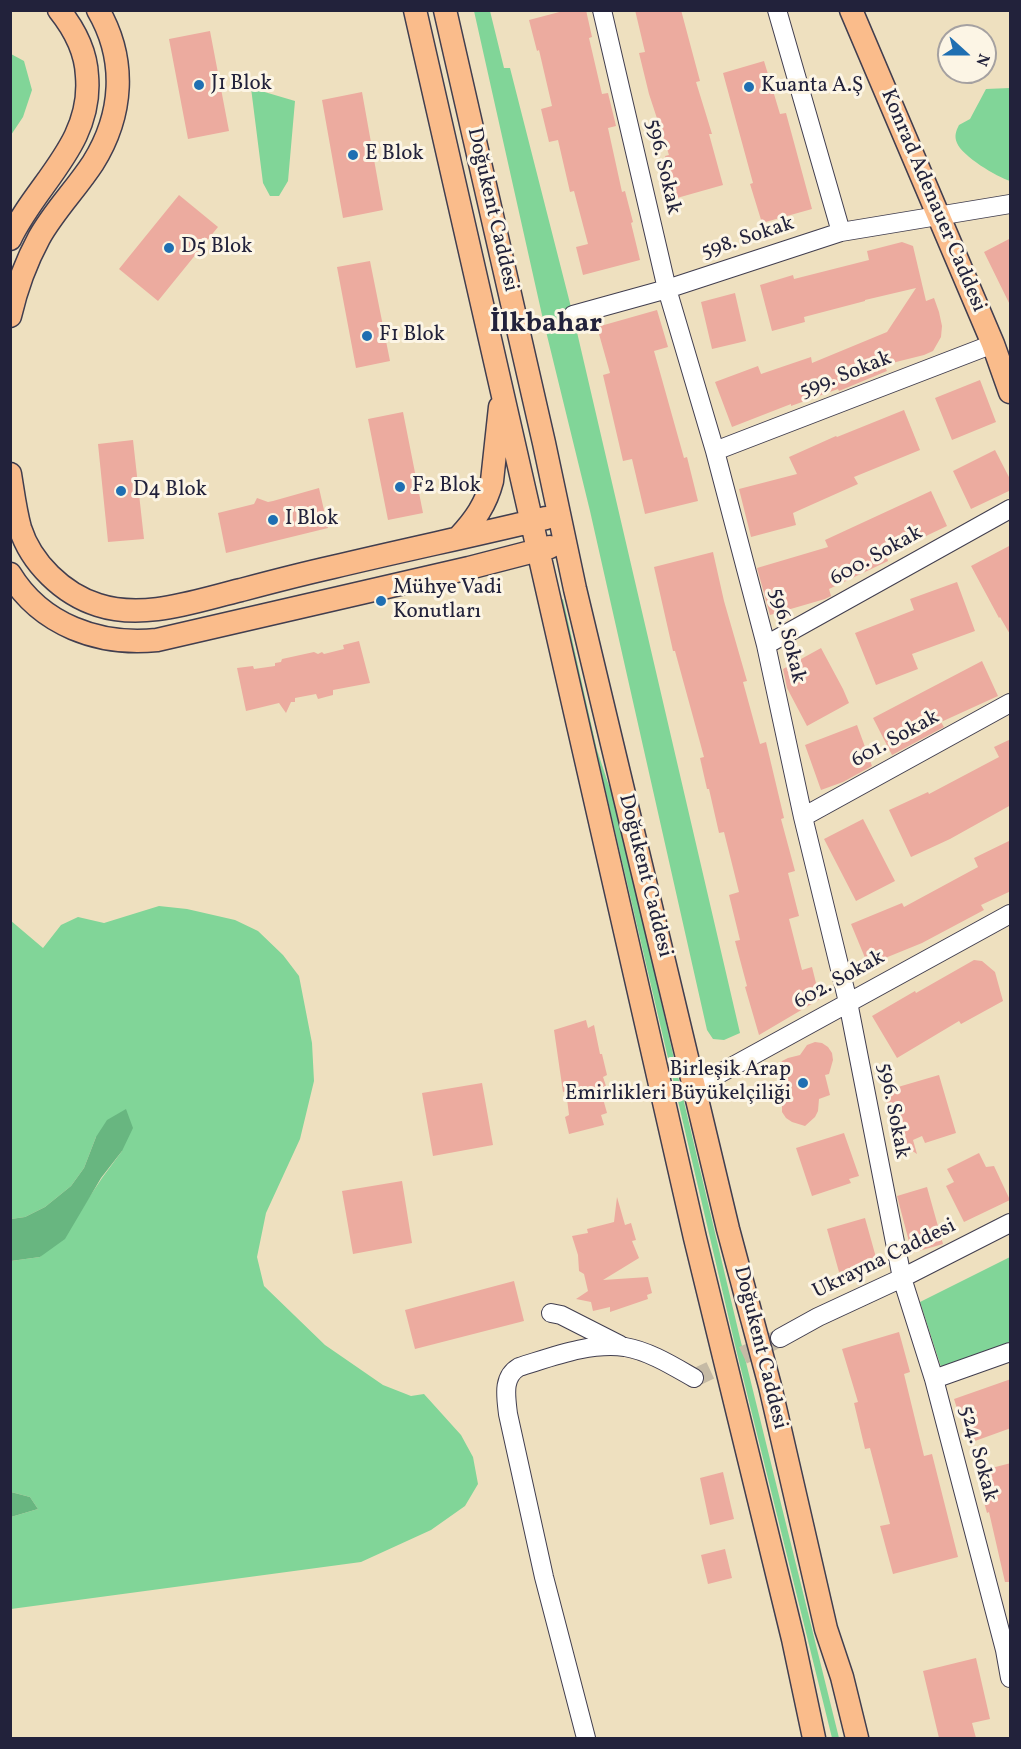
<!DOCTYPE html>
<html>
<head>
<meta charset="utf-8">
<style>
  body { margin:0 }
  #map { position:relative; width:1021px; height:1749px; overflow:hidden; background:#eee0bf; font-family:Vollkorn,serif }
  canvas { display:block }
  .frame { position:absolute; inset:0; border:12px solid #22223b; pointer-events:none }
  .north { position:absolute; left:937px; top:24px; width:60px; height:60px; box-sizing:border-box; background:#fcf5e5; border:2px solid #a5a1a1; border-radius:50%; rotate:111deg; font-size:16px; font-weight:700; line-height:24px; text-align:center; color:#22223b }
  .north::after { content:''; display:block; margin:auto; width:21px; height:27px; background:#1f6fb2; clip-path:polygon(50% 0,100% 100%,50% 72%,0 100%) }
</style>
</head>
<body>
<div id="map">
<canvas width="1021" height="1749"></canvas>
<div class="frame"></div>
<div class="north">N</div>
</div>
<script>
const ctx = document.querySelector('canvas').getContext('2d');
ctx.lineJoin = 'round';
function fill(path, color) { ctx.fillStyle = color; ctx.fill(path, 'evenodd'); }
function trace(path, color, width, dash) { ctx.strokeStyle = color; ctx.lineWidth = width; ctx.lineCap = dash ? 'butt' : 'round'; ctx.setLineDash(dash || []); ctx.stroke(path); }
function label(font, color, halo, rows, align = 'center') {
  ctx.font = font + ' Vollkorn,serif'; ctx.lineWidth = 6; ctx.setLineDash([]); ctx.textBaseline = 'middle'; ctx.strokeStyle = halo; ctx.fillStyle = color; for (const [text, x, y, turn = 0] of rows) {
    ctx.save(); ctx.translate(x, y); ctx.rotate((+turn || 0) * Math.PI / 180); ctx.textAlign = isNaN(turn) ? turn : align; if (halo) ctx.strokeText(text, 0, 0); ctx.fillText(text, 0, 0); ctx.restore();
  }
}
const green = new Path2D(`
  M 474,11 L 490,11 L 504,68 L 510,68 L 573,315 L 740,1033 L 724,1040 L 713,1039 L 707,1030 L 590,511 L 542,315 Z
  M 11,54 L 24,61 L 32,90 L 23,117 L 11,135 Z
  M 251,88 L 295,101 L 288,181 L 279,196 L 270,196 L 263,183 Z
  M 1010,88 L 1010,181 C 997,177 962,156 957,143 C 954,136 956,131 959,125 L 970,119 L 986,89 Z
  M 563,599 L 597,750 L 608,783 L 616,803 L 680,1085 L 740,1338 L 839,1738 L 832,1738 L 735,1345 L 561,600 Z
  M 159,906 L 187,909 L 235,920 L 258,931 L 283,955 L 299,976 L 312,1043 L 314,1081 L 300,1139 L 266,1213 L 257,1257 L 264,1286 L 325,1345 L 383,1385 L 411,1396 L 424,1394 L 461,1435 L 473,1457 L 478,1484 L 465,1506 L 431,1530 L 361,1562 L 11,1609 L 11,1517 L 38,1509 L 30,1497 L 11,1492 L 11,1261 L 40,1257 L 84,1205 L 102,1178 L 122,1151 L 96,1137 L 84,1168 L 71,1186 L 45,1207 L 25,1217 L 11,1219 L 10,920 L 43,948 L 61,925 L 78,917 L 104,923 Z
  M 1010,1257 L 1010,1342 L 941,1367 L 920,1302 Z`);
const forest = new Path2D(`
  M 126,1109 L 133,1128 L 122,1151 L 101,1178 L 65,1239 L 40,1257 L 11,1261 L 11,1219 L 25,1217 L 45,1207 L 71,1186 L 84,1168 L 96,1137 L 107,1120 Z
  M 11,1492 L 30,1497 L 38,1509 L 11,1517 Z`);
const building = new Path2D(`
  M 567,10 L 586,10 L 592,37 L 589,38 L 602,94 L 608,93 L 616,126 L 608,128 L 622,192 L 625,191 L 633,222 L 631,223 L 640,260 L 583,275 L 576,247 L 588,244 L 574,191 L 570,192 L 558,140 L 549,142 L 541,109 L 552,106 L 539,50 L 537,51 L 529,20 Z
  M 635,10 L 681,10 L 700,81 L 696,82 L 712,134 L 709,134 L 723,185 L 677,198 L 665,156 L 669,155 L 649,94 L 639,53 L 645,52 Z
  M 210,31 L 229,131 L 188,139 L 169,39 Z
  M 764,61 L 780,114 L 786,113 L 812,209 L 762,223 L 750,184 L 753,183 L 723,73 Z
  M 362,92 L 383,210 L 343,218 L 322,100 Z
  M 179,195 L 218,227 L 158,301 L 119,269 Z
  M 1011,238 L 1011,307 L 984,252 Z
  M 902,242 L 913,246 L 926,301 L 934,298 L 939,312 L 942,326 L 941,337 L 933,351 L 924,355 L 884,365 L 887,371 L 839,391 L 838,389 L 791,406 L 791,404 L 732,427 L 715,382 L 758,366 L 761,374 L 811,357 L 812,363 L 887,332 L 916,288 L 865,300 L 865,301 L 804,317 L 805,322 L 772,331 L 760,285 L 793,275 L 794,279 L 869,260 L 867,251 Z
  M 370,261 L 390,361 L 356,368 L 337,267 Z
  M 735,293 L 746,341 L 712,349 L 701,302 Z
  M 657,310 L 668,347 L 654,351 L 684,458 L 687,457 L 698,501 L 645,514 L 632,459 L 623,461 L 603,375 L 610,373 L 597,327 Z
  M 980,380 L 996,422 L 952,440 L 935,398 Z
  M 904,410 L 920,450 L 854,477 L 858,484 L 793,513 L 796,525 L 751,537 L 739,489 L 797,474 L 789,457 L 836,436 L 837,437 Z
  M 403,412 L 423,513 L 388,520 L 368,419 Z
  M 133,440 L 144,539 L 108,542 L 98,444 Z
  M 995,450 L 1011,481 L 1011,490 L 971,509 L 953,471 Z
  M 319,488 L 328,528 L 226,553 L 218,513 L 254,504 L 257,498 L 268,502 L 273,501 Z
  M 931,491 L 947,526 L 886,555 L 888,561 L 829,589 L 831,596 L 825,599 L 770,615 L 757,568 L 828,547 L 825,540 Z
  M 1011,545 L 1011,636 L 1000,617 L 999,618 L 971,566 Z
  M 713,552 L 724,601 L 747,681 L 743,682 L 760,744 L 766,742 L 784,818 L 781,819 L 795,871 L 788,873 L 799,916 L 789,919 L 802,970 L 812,967 L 820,999 L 759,1035 L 745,987 L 747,986 L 735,941 L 740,940 L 729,895 L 739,892 L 724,832 L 719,833 L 709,789 L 707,789 L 700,758 L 704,757 L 675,651 L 673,651 L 654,567 Z
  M 957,582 L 975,631 L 912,654 L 918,669 L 876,685 L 855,633 L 914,610 L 910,599 Z
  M 359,641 L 370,683 L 333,690 L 333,695 L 318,699 L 316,694 L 295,698 L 295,702 L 291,702 L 286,713 L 279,703 L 246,711 L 237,668 L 253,666 L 254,669 L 275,666 L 275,663 L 281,662 L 282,659 L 314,652 L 318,654 L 322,652 L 324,654 L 344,649 L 343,645 Z
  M 821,648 L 843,689 L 849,703 L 807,726 L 787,688 L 783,669 Z
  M 982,661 L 998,696 L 941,722 L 944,727 L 892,755 L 873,718 Z
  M 857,725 L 872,766 L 843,782 L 821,790 L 805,745 Z
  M 1011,739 L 1011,805 L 950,839 L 911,857 L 889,810 L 928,792 L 929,794 L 999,757 L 994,747 Z
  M 863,819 L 895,881 L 856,901 L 824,839 Z
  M 1011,840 L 1011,891 L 981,905 L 984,910 L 922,943 L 868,965 L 851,924 L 902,903 L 904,907 L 978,867 L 974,858 Z
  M 974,960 L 982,961 L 995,972 L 1003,1001 L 961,1024 L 959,1021 L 897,1058 L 872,1016 L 915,991 L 916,993 Z
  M 586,1020 L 588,1028 L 594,1025 L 600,1054 L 602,1054 L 607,1075 L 603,1077 L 606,1086 L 600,1088 L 607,1113 L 601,1115 L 604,1125 L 569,1134 L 565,1117 L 569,1115 L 566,1091 L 563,1092 L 554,1030 Z
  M 815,1042 L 822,1043 L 828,1047 L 832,1053 L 833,1060 L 829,1074 L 825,1075 L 830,1095 L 819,1099 L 818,1111 L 815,1117 L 805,1126 L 792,1122 L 786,1118 L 782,1112 L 782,1104 L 785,1092 L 779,1086 L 776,1073 L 782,1061 L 788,1058 L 800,1055 L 807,1045 Z
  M 939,1075 L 956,1133 L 925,1143 L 922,1136 L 913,1140 L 917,1154 L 902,1144 L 893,1147 L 901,1135 L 891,1106 L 885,1100 L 898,1087 Z
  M 482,1083 L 493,1145 L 433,1156 L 422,1093 Z
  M 844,1133 L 859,1176 L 849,1179 L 851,1183 L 812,1196 L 796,1148 Z
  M 979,1153 L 986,1167 L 994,1166 L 1010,1200 L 964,1222 L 946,1186 L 954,1182 L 947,1169 Z
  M 402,1181 L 412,1243 L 353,1254 L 342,1191 Z
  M 927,1187 L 943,1244 L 912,1253 L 897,1196 Z
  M 617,1197 L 625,1225 L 631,1223 L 636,1240 L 632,1241 L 639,1258 L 603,1280 L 648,1277 L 652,1293 L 647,1295 L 648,1299 L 610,1312 L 610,1307 L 593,1311 L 591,1302 L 576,1299 L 588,1291 L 584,1274 L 579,1271 L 578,1255 L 572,1236 L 588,1233 L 587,1229 L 614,1222 Z
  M 865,1218 L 877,1261 L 839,1272 L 827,1229 Z
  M 514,1281 L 524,1321 L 415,1349 L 405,1310 Z
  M 899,1332 L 910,1372 L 904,1374 L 924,1456 L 932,1454 L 958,1557 L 893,1574 L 880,1526 L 890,1524 L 870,1448 L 865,1449 L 854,1403 L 858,1402 L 842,1349 Z
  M 1011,1379 L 1011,1428 L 975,1441 L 970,1424 L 963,1427 L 954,1399 Z
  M 1011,1463 L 1011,1582 L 1005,1582 L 989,1512 L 987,1513 L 976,1472 Z
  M 723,1472 L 734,1519 L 710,1525 L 700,1478 Z
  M 725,1549 L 732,1578 L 708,1584 L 701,1555 Z
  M 976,1658 L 990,1719 L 972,1723 L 976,1738 L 939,1738 L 923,1671 Z`);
const minorTunnel = new Path2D(`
  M 694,1378 L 780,1338`);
const minor = new Path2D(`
  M 602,10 L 667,289 L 715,451 L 766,645 L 803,817 L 848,1002 L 902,1278 L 934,1379 L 1005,1650 L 1010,1678
  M 777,10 L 841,232
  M 573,315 L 667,289 L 841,232 L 1010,204
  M 715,451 L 993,344
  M 766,645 L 1010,509
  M 803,817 L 1010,703
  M 694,1083 L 715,1076 L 1010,914
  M 551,1313 L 561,1315 L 620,1345
  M 780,1338 L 818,1317 L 902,1278 L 1010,1223
  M 934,1379 L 1010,1352
  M 586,1738 L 544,1577 L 508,1414 C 506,1396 502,1377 519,1367 C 552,1357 590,1342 625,1347 C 649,1351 673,1366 694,1378`);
const major = new Path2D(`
  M 415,10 L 695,1238 L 793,1639 L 814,1738
  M 445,10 L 544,443 L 575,589 L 728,1229 L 770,1386 L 826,1629 L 842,1677 L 857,1738
  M 851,10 L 993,344 L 1010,392
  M 10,239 C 36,183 93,144 87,76 C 86,51 75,30 59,10
  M 10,316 C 16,290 26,262 39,238 C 54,211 76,189 93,163 C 123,115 127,60 98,10
  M 10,474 C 13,492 15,510 20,528 C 31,563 63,594 98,605 C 144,620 195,601 241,590 C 271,582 302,574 333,567 C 404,550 476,535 546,518
  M 459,537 C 475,520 486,504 492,481 L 500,407
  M 10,574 C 41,625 99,646 157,640 L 469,568 L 550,547`);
const markers = [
  [199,85,6,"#1f6fb2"],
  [749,87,6,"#1f6fb2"],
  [353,155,6,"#1f6fb2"],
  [169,248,6,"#1f6fb2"],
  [367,336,6,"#1f6fb2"],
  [400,487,6,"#1f6fb2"],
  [121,491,6,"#1f6fb2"],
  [273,520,6,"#1f6fb2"],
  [381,601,6,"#1f6fb2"],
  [803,1083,6,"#1f6fb2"]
];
const poiNames = [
  ["J1 Blok",211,85],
  ["Kuanta A.Ş",761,87],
  ["E Blok",365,155],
  ["D5 Blok",181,248],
  ["F1 Blok",379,336],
  ["F2 Blok",412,487],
  ["D4 Blok",133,491],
  ["I Blok",285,520],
  ["Mühye Vadi",393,589],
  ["Konutları",393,613],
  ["Birleşik Arap",791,1071,"right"],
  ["Emirlikleri Büyükelçiliği",791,1095,"right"]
];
const streetNames = [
  ["596. Sokak",662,167,77],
  ["Konrad Adenauer Caddesi",932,201,67],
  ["Doğukent Caddesi",491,210,77],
  ["598. Sokak",748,239,-18],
  ["599. Sokak",846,376,-21],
  ["600. Sokak",877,557,-29],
  ["596. Sokak",786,636,76],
  ["601. Sokak",896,740,-29],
  ["Doğukent Caddesi",644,876,76],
  ["602. Sokak",840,981,-29],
  ["596. Sokak",892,1111,79],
  ["Ukrayna Caddesi",885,1260,-26],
  ["Doğukent Caddesi",759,1348,76],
  ["524. Sokak",977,1454,75]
];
const districtNames = [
  ["İlkbahar",546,326]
];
fill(green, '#81d598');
fill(forest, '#68b680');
fill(building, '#ecab9f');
trace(minorTunnel, '#c5baa5', 18, [18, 9]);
trace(minor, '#413e4f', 20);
trace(major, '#413e4f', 25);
trace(minor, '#fff', 18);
trace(major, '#fabc8b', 22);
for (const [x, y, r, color] of markers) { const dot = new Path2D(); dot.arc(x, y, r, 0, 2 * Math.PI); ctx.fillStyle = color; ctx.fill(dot); trace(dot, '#fcf5e5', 2); }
label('21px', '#22223b', '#fcf5e5', poiNames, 'left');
label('21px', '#22223b', '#fcf5e5', streetNames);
label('bold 27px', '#22223b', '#fcf5e5', districtNames);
</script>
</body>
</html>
